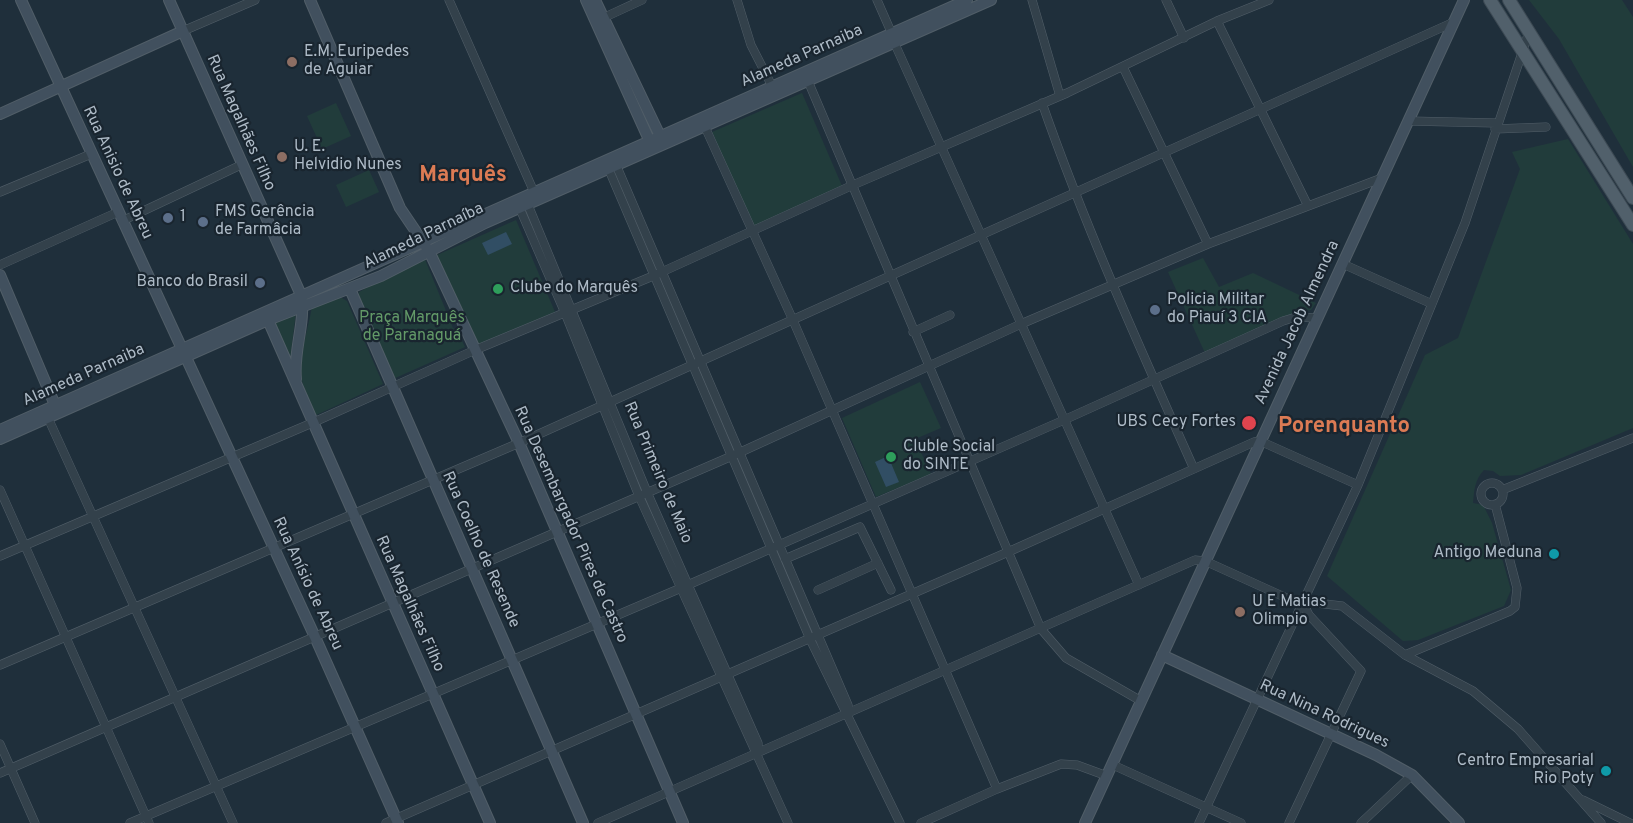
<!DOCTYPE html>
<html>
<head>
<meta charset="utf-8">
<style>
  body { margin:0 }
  canvas { display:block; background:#1f2f3b }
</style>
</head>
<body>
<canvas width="1633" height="823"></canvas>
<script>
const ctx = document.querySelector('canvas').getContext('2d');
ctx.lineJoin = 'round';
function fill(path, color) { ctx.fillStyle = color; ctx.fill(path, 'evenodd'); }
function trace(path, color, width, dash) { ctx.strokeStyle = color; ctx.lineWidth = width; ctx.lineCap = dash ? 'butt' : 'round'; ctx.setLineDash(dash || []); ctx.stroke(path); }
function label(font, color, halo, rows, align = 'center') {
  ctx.font = font + ' Overpass,sans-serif'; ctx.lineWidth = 4.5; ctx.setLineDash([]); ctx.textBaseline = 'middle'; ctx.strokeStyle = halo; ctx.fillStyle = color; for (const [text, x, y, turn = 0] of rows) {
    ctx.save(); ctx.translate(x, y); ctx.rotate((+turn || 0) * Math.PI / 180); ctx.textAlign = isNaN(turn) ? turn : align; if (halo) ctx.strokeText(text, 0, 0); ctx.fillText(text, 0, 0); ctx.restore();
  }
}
const green = new Path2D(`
  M 1529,0 L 1622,0 L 1633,17 L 1633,167 L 1559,39 Z
  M 802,93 L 842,186 L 754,228 L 712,132 Z
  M 336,103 L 351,136 L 322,149 L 307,116 Z
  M 1568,139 L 1633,244 L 1633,428 L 1521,475 L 1500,476 L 1493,471 L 1484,470 C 1475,479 1474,490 1473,503 L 1483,505 L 1492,523 L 1511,590 L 1504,606 L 1418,640 L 1403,641 L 1327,576 L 1425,355 L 1458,338 L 1520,169 L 1512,152 Z
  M 369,170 L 379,192 L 346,207 L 336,185 Z
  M 516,220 L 555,312 L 476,345 L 435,256 Z
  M 424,257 L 453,328 L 456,329 L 465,347 L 393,379 L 358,296 L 359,292 Z
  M 1203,258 L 1219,287 L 1253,273 L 1316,303 L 1311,310 L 1299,312 L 1205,353 L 1168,272 Z
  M 340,297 L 347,301 L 383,384 L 314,416 C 292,365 302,358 312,307 Z
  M 296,312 L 290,360 L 274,321 Z
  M 920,382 L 941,428 L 915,439 L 931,474 L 876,497 L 842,418 Z`);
const water = new Path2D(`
  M 506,232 L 512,244 L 488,255 L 482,243 Z
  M 888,456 L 899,482 L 886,487 L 875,462 Z`);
const street = new Path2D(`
  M 449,0 L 534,192
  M 737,0 L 751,45 L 772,86
  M 877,0 L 892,34
  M 1032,0 L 1060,96
  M 1166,0 L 1184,38
  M 603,18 L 642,0
  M 1217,21 L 1308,206
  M 183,31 L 255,0
  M 894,42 L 1139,585
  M 1123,67 L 1208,244
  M 808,81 L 1041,629 L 1066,658 L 1141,701
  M 1042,103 C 1086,229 1140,348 1194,469
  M 1409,121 L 1496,123
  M 705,127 L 792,318 L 997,789
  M 1495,129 L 1546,127
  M 617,167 L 848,705 L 849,714
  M 609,170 L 810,639 L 900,823
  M 0,192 L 91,154
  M 528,205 L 647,492 L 758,743 L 758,753
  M 520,209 L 565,313 L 639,496 L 788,823
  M 122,221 L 243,164
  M 1343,264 L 1432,304
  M 0,265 L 118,212
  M 913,332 L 950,315
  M 48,418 L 233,823
  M1481 494a11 11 0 1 1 22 0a11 11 0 1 1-22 0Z
  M 0,490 L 149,823
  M 1502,490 L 1633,438
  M 0,556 L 312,423 L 475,350 L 653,276 L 853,185 L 1067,93 L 1217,21 L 1269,0
  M 785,559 L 860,527 L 891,590
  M 818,590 L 878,563
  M 1405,655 L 1510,611 L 1515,607 L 1517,588 L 1495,504
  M 0,665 L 519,443 L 1454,22
  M 0,744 L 35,823
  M 1113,765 L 1241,823
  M 0,773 L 732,456 L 1021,324 L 1208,244 L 1382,178
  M 1583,800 L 1630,823
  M 130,823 L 681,588 L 1064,420 L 1283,321 L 1296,317 L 1317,318
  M 386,823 L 1008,552 L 1254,442 L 1260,441 L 1358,485
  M 598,823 L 1195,560 L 1205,561 L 1291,600 L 1342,606 L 1405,655 L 1473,691 L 1518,729 L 1601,823
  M 921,823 L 997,789 L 1061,764 L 1077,765 L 1107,776
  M 1199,823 L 1358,485 L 1465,223 L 1529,32
  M 1289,823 L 1361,671 L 1309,615 L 1303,603
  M 1361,823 L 1412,775`);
const secondary = new Path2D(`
  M 21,0 L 315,637 L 398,823
  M 169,0 L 301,295 C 306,323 293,350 296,379
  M 310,0 L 400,208 L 429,251 L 519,443 L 683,823
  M 586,0 L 651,144
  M 595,0 L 662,140
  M 0,114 L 183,31
  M 0,275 L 55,405
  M 350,289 L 583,823
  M 268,320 L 490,823
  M 0,430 L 967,0
  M 0,439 L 268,320 L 381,276 L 485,223 L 991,0
  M 1162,655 L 1376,755 L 1412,775 L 1459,823
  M 1085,823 L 1464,0`);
const primary = new Path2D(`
  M 1490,0 L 1633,225
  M 1509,0 L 1633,198`);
const markers = [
  [292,62,6,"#8d6e63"],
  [282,157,6,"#8d6e63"],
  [168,218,6,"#5c6f8a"],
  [203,222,6,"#5c6f8a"],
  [260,283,6,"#5c6f8a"],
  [498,289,6,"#2e9e5b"],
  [1155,310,6,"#5c6f8a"],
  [1249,423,8,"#e0444e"],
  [891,457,6,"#2e9e5b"],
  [1554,554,6,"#0f9aa8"],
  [1240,612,6,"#8d6e63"],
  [1606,771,6,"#0f9aa8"]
];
const poiNames = [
  ["E.M. Euripedes",304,53],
  ["de Aguiar",304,71],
  ["U. E.",294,148],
  ["Helvidio Nunes",294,166],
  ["FMS Gerência",215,213],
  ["de Farmâcia",215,231],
  ["1",180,218],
  ["Banco do Brasil",248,283,"right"],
  ["Clube do Marquês",510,289],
  ["Policia Militar",1167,301],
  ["do Piauí 3 CIA",1167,319],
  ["UBS Cecy Fortes",1236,423,"right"],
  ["Cluble Social",903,448],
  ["do SINTE",903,466],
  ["Antigo Meduna",1542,554,"right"],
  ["U E Matias",1252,603],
  ["Olimpio",1252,621],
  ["Centro Empresarial",1594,762,"right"],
  ["Rio Poty",1594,780,"right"]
];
const streetNames = [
  ["Alameda Parnaiba",802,57,-24],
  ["Rua Magalhães Filho",240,123,66],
  ["Rua Anisio de Abreu",117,173,65],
  ["Alameda Parnaíba",424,237,-26],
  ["Avenida Jacob Almendra",1298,323,-65],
  ["Alameda Parnaiba",84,376,-24],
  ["Rua Primeiro de Maio",657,473,67],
  ["Rua Desembargador Pires de Castro",570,525,66],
  ["Rua Coelho de Resende",480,550,66],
  ["Rua Anísio de Abreu",307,584,65],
  ["Rua Magalhães Filho",409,604,66],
  ["Rua Nina Rodrigues",1324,715,25]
];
const parkNames = [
  ["Praça Marquês",412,319],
  ["de Paranaguá",412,337]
];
const districtNames = [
  ["Marquês",463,177],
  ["Porenquanto",1344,428]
];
fill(green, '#213c3b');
fill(water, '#314e64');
trace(street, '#515e68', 9);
trace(secondary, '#515e68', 12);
trace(primary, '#3d4a54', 14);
trace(street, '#33414b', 8);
trace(secondary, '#41505e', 10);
trace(primary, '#51606b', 12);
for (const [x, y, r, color] of markers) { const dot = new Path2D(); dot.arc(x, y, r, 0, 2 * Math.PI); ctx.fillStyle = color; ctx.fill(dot); trace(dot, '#19252f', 2); }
label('16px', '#aebbc7', '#19252f', poiNames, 'left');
label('16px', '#aebbc7', '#19252f', streetNames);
label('16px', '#639a68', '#19252f', parkNames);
label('bold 22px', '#dc7b54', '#19252f', districtNames);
</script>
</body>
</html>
